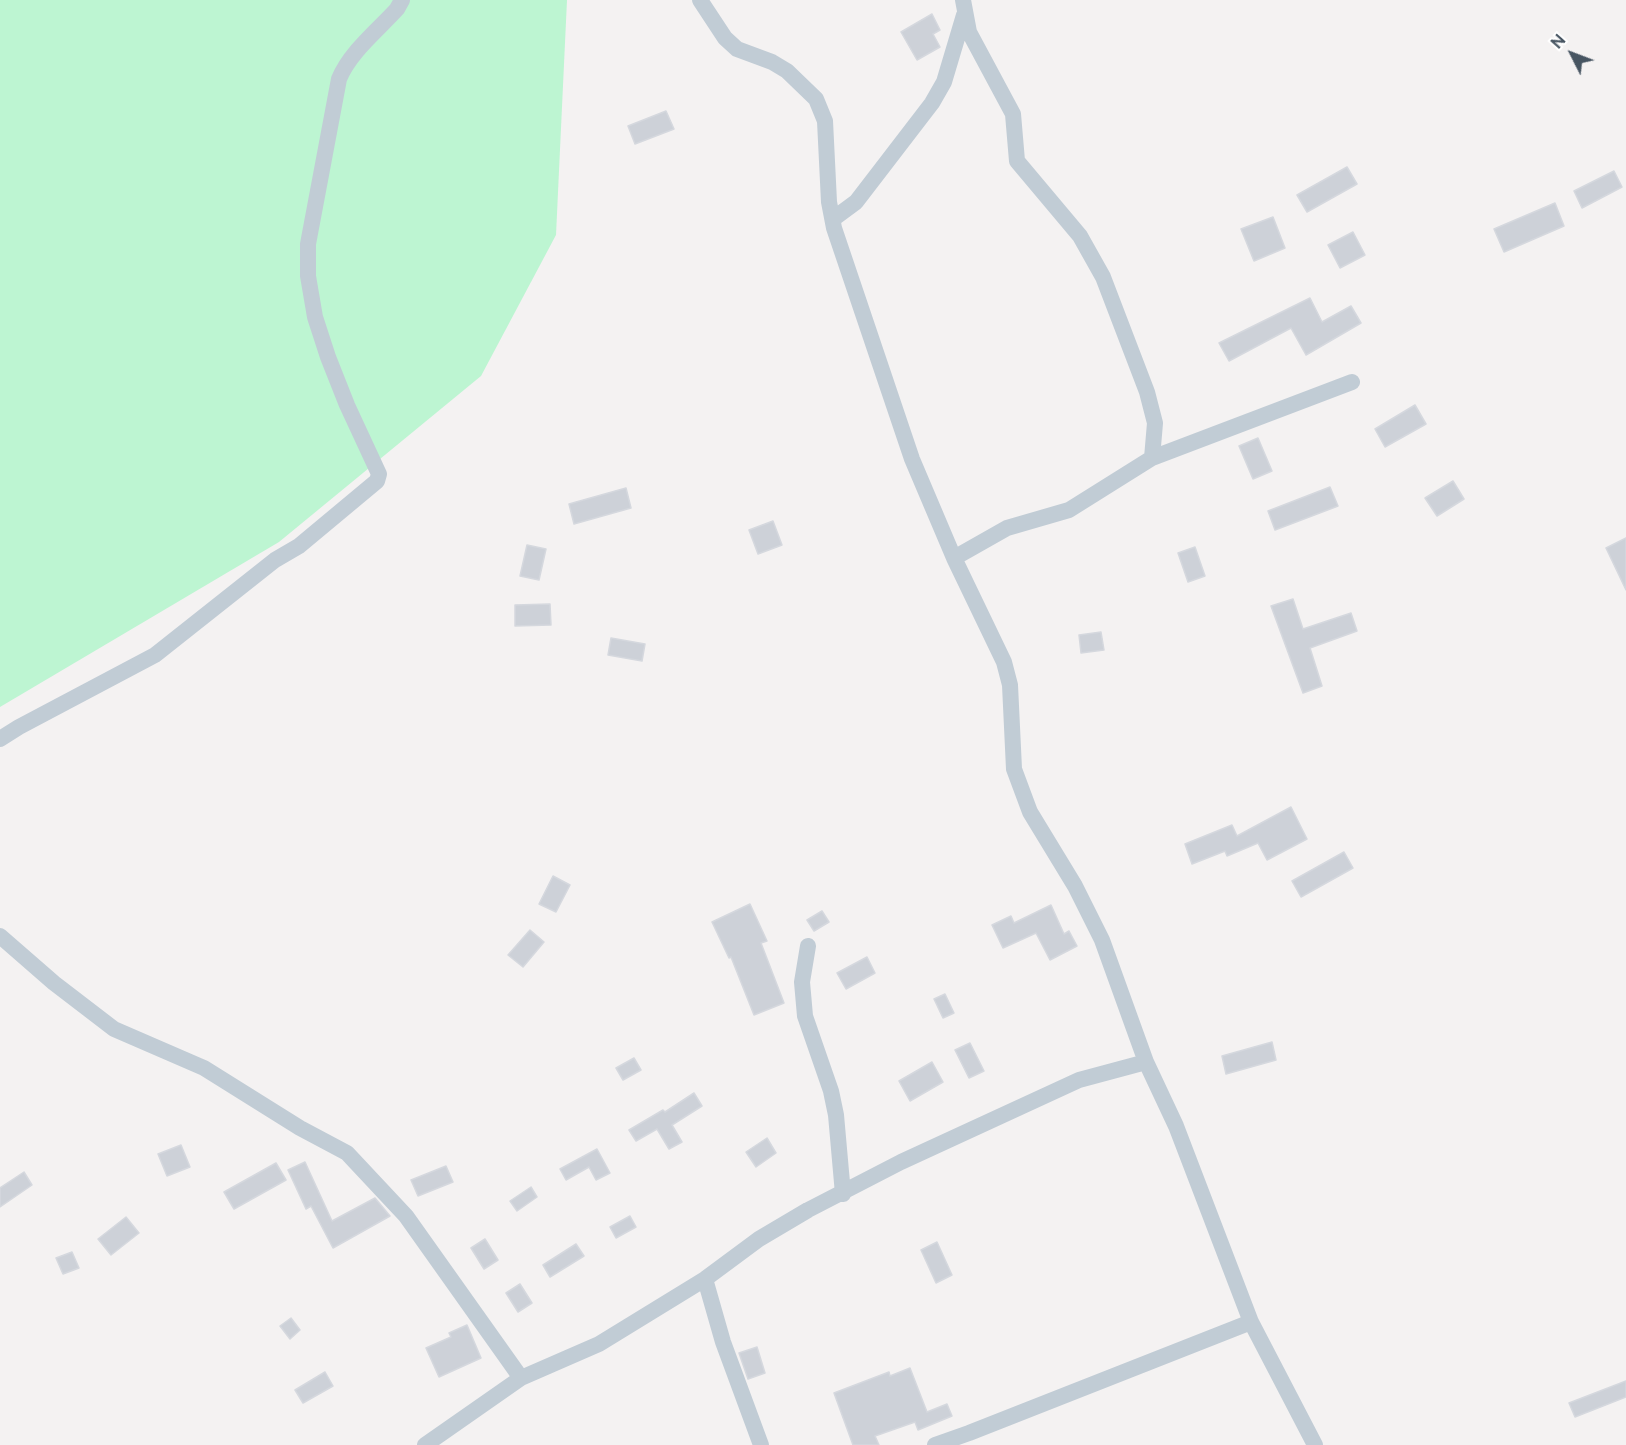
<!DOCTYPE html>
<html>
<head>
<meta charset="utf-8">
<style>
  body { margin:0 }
  #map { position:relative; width:1626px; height:1445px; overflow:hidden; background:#f4f2f2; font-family:Raleway,sans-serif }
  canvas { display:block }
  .north { position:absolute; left:1542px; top:24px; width:60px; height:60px; -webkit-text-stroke:4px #fff; paint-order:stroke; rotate:312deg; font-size:16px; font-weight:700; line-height:24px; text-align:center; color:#475562 }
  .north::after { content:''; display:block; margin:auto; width:21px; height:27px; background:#475562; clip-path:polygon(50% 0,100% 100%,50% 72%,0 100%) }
</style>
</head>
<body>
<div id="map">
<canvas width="1626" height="1445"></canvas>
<div class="north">N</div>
</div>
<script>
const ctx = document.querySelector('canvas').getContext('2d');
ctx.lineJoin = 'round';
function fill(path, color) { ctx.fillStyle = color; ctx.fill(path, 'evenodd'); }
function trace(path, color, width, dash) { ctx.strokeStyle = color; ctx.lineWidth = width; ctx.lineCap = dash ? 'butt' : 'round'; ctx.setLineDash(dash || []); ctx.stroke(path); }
const green = new Path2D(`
  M 0,0 L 567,0 L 556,235 L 481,376 L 279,542 L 0,707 Z`);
const building = new Path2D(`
  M 932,14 L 940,30 L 933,34 L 940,47 L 917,60 L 901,32 Z
  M 666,111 L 674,129 L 635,144 L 628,126 Z
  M 1347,167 L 1357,184 L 1307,212 L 1297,195 Z
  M 1614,171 L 1622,187 L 1582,208 L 1574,191 Z
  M 1555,203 L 1564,226 L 1504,252 L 1494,229 Z
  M 1273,217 L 1285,248 L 1254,261 L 1241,229 Z
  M 1353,232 L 1365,255 L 1340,268 L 1328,245 Z
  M 1310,298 L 1322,322 L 1351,306 L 1361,323 L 1306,355 L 1291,328 L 1229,361 L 1219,343 Z
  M 1415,405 L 1426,424 L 1385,447 L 1375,429 Z
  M 1258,438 L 1272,471 L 1253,479 L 1239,446 Z
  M 1453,481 L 1464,499 L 1437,516 L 1425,498 Z
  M 1330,487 L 1338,506 L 1275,530 L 1268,511 Z
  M 626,488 L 631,508 L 574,524 L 569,504 Z
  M 773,521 L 782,545 L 758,554 L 749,530 Z
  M 1626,538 L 1626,590 L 1606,548 Z
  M 527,545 L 546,549 L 539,580 L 520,576 Z
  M 1195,547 L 1205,576 L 1188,582 L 1178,553 Z
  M 1293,599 L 1303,629 L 1351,613 L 1357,631 L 1310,648 L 1322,686 L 1303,693 L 1271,606 Z
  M 550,604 L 551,625 L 515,626 L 515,605 Z
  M 1101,632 L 1104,650 L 1081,653 L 1079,635 Z
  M 611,638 L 645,644 L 642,661 L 608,655 Z
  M 1291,807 L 1307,839 L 1267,860 L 1258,843 L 1227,856 L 1225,851 L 1192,864 L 1185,844 L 1232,825 L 1237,836 Z
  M 1344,852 L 1353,868 L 1301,897 L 1292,881 Z
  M 553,876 L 570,885 L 556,912 L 539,904 Z
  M 750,904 L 767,941 L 761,943 L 784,1003 L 754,1015 L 731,957 L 729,958 L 712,922 Z
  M 1051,905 L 1064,934 L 1069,931 L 1077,946 L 1050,960 L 1036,933 L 1003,948 L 992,925 L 1011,916 L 1014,923 Z
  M 822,911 L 829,922 L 814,931 L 807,920 Z
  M 530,930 L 544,942 L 523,967 L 508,955 Z
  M 867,957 L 875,973 L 846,989 L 837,973 Z
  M 945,994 L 954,1013 L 943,1018 L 934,999 Z
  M 1272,1042 L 1276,1060 L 1226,1074 L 1222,1056 Z
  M 970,1043 L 984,1071 L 969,1078 L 955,1050 Z
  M 634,1058 L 641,1070 L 623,1080 L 616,1068 Z
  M 932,1062 L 943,1082 L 910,1101 L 899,1081 Z
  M 694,1093 L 702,1106 L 672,1125 L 682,1142 L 669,1149 L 657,1129 L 636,1141 L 629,1130 L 663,1110 L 665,1112 Z
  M 767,1138 L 776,1153 L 756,1167 L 746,1152 Z
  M 181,1145 L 190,1167 L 167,1176 L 158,1154 Z
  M 597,1149 L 610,1173 L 596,1180 L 589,1167 L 566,1180 L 560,1169 Z
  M 305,1162 L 332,1221 L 375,1198 L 390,1216 L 333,1248 L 311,1206 L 306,1209 L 288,1170 Z
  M 276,1163 L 286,1180 L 234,1209 L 224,1192 Z
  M 446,1166 L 453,1182 L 418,1196 L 411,1180 Z
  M 24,1172 L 32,1185 L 0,1207 L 0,1188 Z
  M 531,1187 L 537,1197 L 517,1211 L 510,1201 Z
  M 630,1216 L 636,1227 L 616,1238 L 610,1227 Z
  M 126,1217 L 139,1233 L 111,1255 L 98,1239 Z
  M 485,1239 L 498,1260 L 484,1269 L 471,1248 Z
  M 937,1242 L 952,1275 L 936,1283 L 921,1250 Z
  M 576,1244 L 584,1256 L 550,1277 L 543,1265 Z
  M 72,1252 L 79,1268 L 63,1274 L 56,1258 Z
  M 520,1284 L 532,1303 L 518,1312 L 506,1293 Z
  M 291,1318 L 300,1330 L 290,1339 L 280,1326 Z
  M 467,1325 L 481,1358 L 439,1377 L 426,1348 L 451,1337 L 449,1333 Z
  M 757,1347 L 765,1373 L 748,1379 L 739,1353 Z
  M 910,1368 L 927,1412 L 947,1404 L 952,1416 L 918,1430 L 915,1422 L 875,1436 L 879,1445 L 853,1445 L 834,1393 L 889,1372 L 890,1376 Z
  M 325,1372 L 333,1386 L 303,1403 L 295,1390 Z
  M 1626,1381 L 1626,1397 L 1575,1417 L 1569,1403 Z`);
const minor = new Path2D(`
  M 700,0 L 725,38 L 737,49 L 772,62 L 787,71 L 816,99 L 825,121 L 829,202 L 834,228 L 912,459 L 954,558 L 1004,662 L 1010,685 L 1014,769 L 1030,812 L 1075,886 L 1102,940 L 1146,1062 L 1176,1126 L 1251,1322 L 1315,1445
  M 963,0 L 969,32 L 1013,114 L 1017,161 L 1080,236 L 1103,277 L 1147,392 L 1155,423 L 1152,458
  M 833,219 L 856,202 L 932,103 L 944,82 L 964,15
  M 954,558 L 1007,528 L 1069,510 L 1152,458 L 1352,382
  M 0,739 L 19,727 L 155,655 L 275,560 L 299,546 L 377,481 L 379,474 L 347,405 L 328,357 L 315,317 L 308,276 L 308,244 L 339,79 C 350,52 378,30 397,9 L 402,0
  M 0,936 L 54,983 L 114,1029 L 204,1068 L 300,1128 L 347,1153 L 406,1216 L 521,1378
  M 808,946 L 802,982 L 805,1016 L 831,1091 L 836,1115 L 843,1194
  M 705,1279 L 723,1342 L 761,1445
  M 425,1445 L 521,1378 L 599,1344 L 705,1279 L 759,1239 L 808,1210 L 901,1162 L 1079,1080 L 1146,1062
  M 935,1445 L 969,1433 L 1251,1322`);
fill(green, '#bdf5d2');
fill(building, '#cdd1d8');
trace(building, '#d5d8de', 1.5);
trace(minor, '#c1ccd5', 16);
</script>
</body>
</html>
